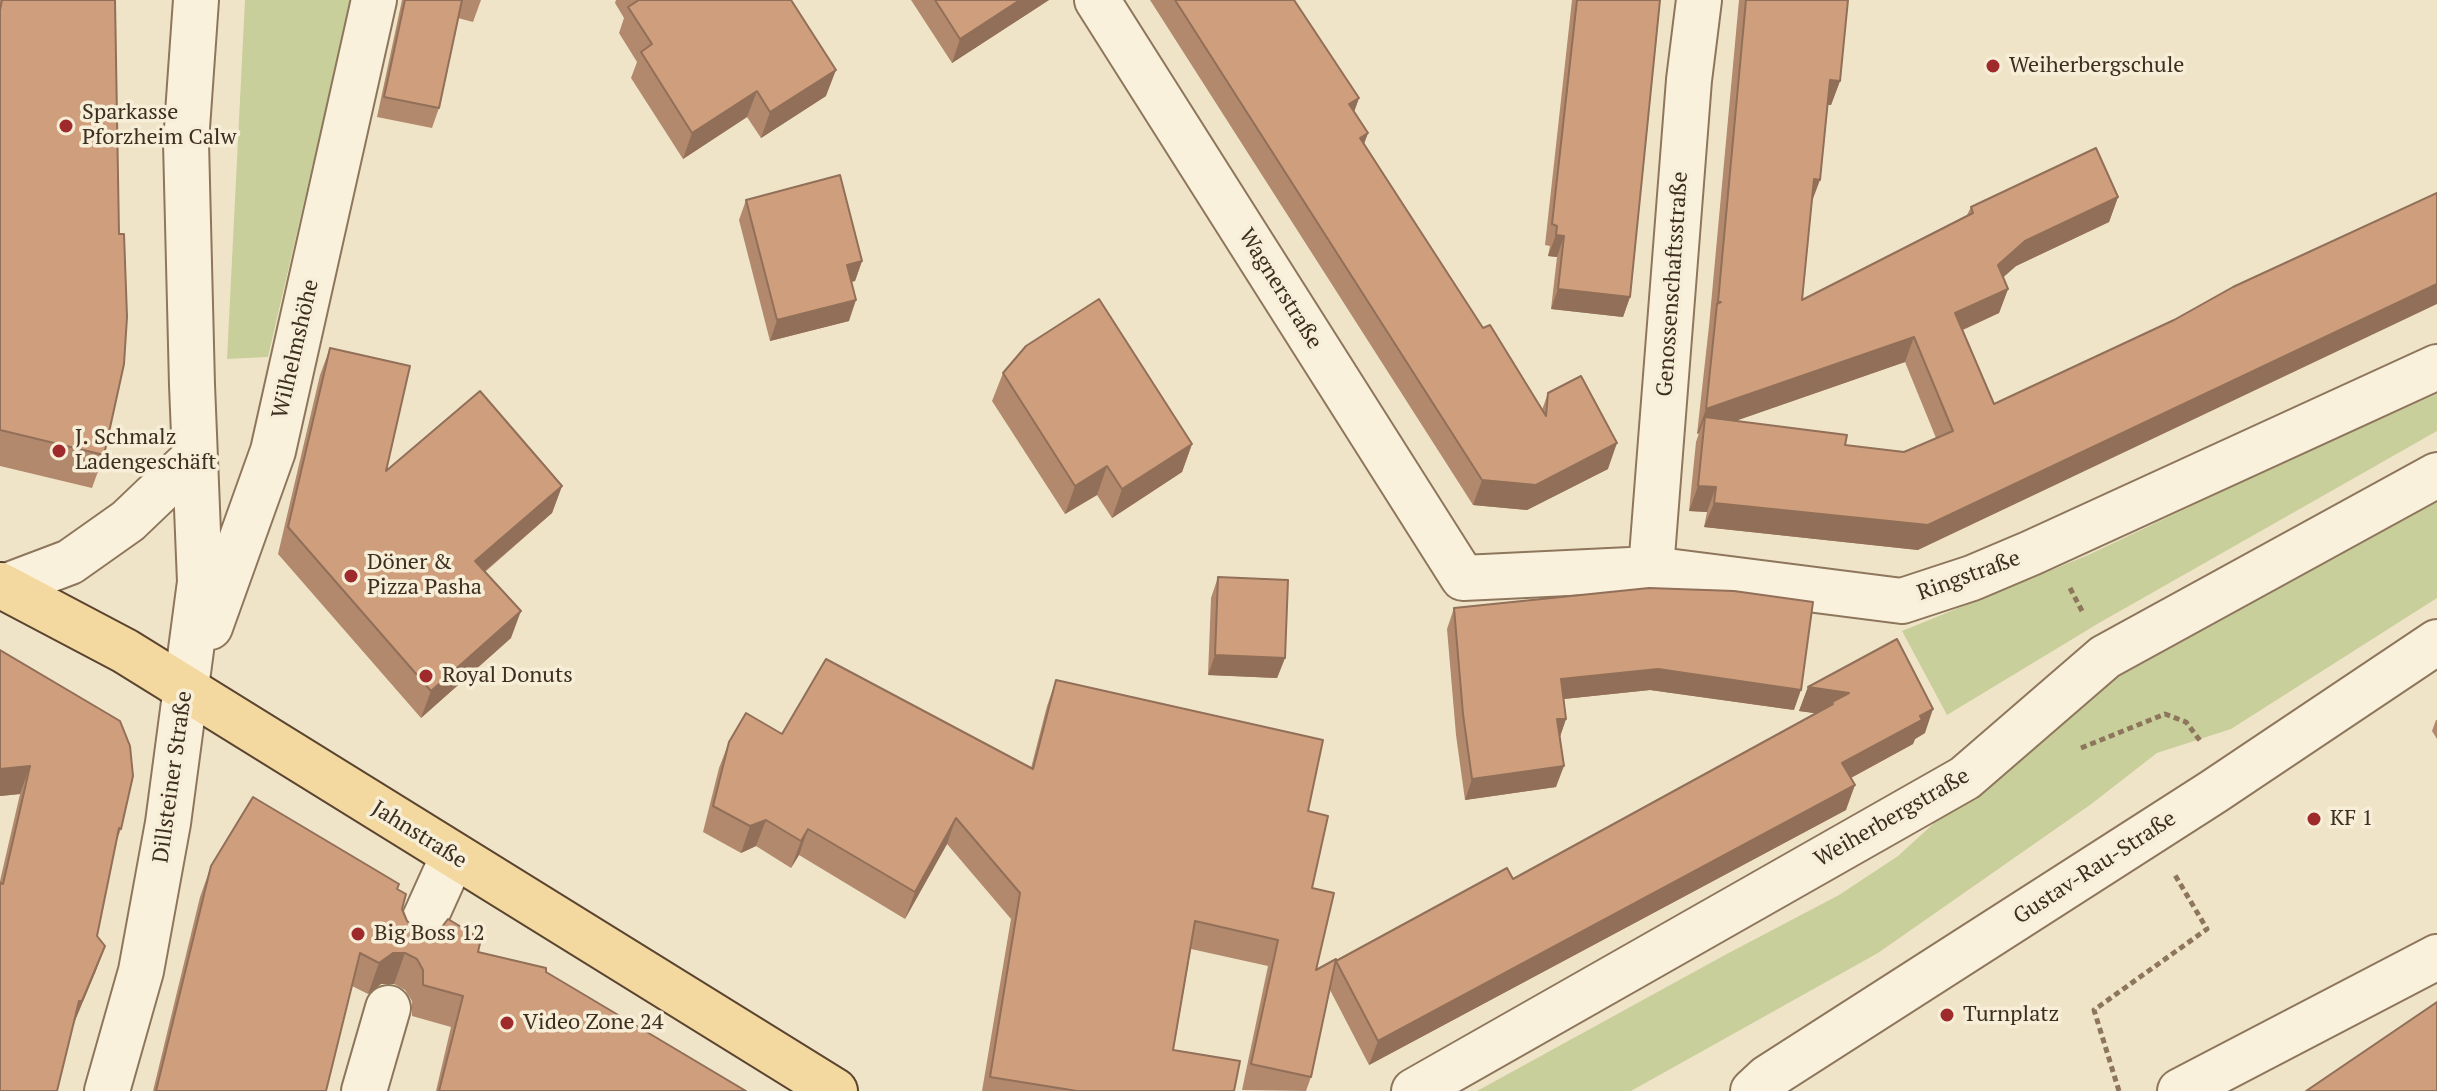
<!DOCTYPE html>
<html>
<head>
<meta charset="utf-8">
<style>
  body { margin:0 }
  canvas { display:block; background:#f0e4c8 }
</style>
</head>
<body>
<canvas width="2437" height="1091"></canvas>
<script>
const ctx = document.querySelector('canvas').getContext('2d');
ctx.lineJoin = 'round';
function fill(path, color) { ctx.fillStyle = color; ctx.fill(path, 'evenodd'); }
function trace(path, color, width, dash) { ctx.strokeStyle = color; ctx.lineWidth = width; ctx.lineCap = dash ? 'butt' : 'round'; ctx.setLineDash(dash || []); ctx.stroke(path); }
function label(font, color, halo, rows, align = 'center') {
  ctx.font = font + ' "PT Serif",serif'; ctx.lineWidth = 7; ctx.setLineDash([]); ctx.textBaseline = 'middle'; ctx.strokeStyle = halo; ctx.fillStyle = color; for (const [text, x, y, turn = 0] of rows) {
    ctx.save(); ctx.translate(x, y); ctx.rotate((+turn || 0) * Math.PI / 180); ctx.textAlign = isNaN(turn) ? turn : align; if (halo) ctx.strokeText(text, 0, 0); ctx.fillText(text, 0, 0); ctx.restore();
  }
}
const green = new Path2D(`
  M 245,0 L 351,0 L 268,357 L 227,359 Z
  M 2437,394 L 2437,431 L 2099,623 L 1947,715 L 1902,631 L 2088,555 L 2280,464 Z
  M 2437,502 L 2437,598 L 2231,729 L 2157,753 L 2090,805 L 1878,953 L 1631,1091 L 1477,1091 L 1723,956 L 1839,895 L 1898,856 L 2000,763 L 2107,683 Z`);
const path = new Path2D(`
  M 2070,588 L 2082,611
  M 2081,748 L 2165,714 L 2186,722 L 2201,742
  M 2119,1091 L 2094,1010 L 2207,929 L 2175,875`);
const minor = new Path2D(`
  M 1097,0 L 1463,578 L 1651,569 L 1902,601 L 1972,578 L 2031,553 L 2437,367
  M 1651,569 L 1689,80 L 1699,0
  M 4,587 L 70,562 L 128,521 L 194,458
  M 210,627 L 273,451 L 374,0
  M 416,938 L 453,856
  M 107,1091 L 141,971 L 168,823 L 200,582 L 192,385 L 186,142 L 196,0
  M 364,1091 L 388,1008
  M 1414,1091 L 1965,778 L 2105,657 L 2437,475
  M 1753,1091 L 1767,1078 L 2213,792 L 2437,642`);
const tertiary = new Path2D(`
  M 2180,1091 L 2437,957`);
const primary = new Path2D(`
  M 0,585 L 125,651 L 835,1091`);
const wall = new Path2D(`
  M 0,0 L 115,0 L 104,455 L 92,488 L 0,466 Z
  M 402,0 L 481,0 L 473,22 L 458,18 L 439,108 L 432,128 L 377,117 Z
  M 616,0 L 791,0 L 826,96 L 761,138 L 747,117 L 683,159 L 631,78 L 637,62 L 619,33 L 624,18 L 615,3 Z
  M 911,0 L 1049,0 L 952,63 Z
  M 1150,0 L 1294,0 L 1359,98 L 1354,112 L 1368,133 L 1364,143 L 1483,328 L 1542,410 L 1548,393 L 1608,469 L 1527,510 L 1473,505 Z
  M 1572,0 L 1660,0 L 1630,297 L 1623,317 L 1551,309 L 1557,257 L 1548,256 L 1550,246 L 1545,245 Z
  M 1739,0 L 1848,0 L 1840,81 L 1831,105 L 1827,105 L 1811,204 L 1802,300 L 1967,215 L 1971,207 L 2118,197 L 2109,222 L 2016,266 L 2003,277 L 2008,289 L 1999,313 L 1963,330 L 1994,404 L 1918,550 L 1704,527 L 1707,512 L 1689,511 L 1696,442 L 1699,433 L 1697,434 L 1709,326 ZM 1905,362 L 1936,438 L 1904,452 L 1845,445 L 1734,421 Z
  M 746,200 L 862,261 L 855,281 L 851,282 L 849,321 L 770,341 L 739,220 Z
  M 330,348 L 386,471 L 562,486 L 552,513 L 485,572 L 511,638 L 421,718 L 278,554 L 320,375 Z
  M 1003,373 L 1192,444 L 1182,472 L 1112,518 L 1097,495 L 1065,514 L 992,401 Z
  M 1218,577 L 1285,658 L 1277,678 L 1208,675 L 1211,598 Z
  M 1454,608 L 1794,710 L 1650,690 L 1564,699 L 1566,719 L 1560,737 L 1556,787 L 1465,800 L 1456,735 L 1447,629 Z
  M 0,650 L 121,829 L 116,842 L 97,936 L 105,946 L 95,973 L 0,1091 L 0,881 L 20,794 L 0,796 Z
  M 1056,680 L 1308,811 L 1316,970 L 1513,879 L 1816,713 L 1799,711 L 1808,687 L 1925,733 L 1915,739 L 1913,744 L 1851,778 L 1846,810 L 1369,1065 L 1330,990 L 1311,1077 L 1306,1091 L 1242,1090 L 1268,966 L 1191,949 L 1173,1050 L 1234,1091 L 982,1091 L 1011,919 L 947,844 L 905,919 L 799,855 L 791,868 L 756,846 L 741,853 L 703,832 L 719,768 L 729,742 L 782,734 L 1031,768 L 1047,706 Z
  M 2436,720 L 2437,720 L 2437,739 L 2432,731 Z
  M 211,866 L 397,889 L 407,921 L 416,929 L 478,952 L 546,972 L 746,1091 L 436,1091 L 451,1027 L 412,1016 L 412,1001 L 405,990 L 394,984 L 381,984 L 368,994 L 352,986 L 326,1091 L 153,1091 L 200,897 Z`);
const shadedWall = new Path2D(`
  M 1020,0 L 1049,0 L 952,63 L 960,39 Z
  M 836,70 L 826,96 L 761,138 L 770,112 Z
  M 1830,80 L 1840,81 L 1831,105 L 1821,104 Z
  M 757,91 L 747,117 L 683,159 L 692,133 Z
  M 1359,98 L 1350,123 L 1349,104 Z
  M 1368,133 L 1359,158 L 1360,138 Z
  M 1814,179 L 1820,180 L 1811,204 Z
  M 2118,197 L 2109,222 L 2016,266 L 1989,290 L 1998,265 L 2025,241 Z
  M 1556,235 L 1564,236 L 1557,257 L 1548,256 Z
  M 862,261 L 855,281 L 839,285 L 847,265 Z
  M 2437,284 L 2437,304 L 1918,550 L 1704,527 L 1714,503 L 1928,525 Z
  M 1558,289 L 1630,297 L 1623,317 L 1551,309 Z
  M 2008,289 L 1999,313 L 1946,337 L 1955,313 Z
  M 856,300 L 849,321 L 770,341 L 777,320 Z
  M 1914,337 L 1905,362 L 1704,432 L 1705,417 L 1699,433 L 1697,434 L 1706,409 Z
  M 1617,443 L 1608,469 L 1527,510 L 1473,505 L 1482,480 Z
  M 1192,444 L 1182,472 L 1112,518 L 1122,489 Z
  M 1107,466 L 1097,495 L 1065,514 L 1075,486 Z
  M 562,486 L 552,513 L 465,588 L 475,561 Z
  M 1698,486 L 1716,487 L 1707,512 L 1689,511 Z
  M 521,611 L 511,638 L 421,718 L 431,691 Z
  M 1215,655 L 1285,658 L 1277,678 L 1208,675 Z
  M 1658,669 L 1801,690 L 1794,710 L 1650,690 L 1554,700 L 1561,679 Z
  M 1808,687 L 1849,693 L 1832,702 L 1827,715 L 1799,711 Z
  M 1933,709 L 1925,733 L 1915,739 L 1913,744 L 1834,787 L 1842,763 Z
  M 1557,719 L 1566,719 L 1559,739 Z
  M 30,766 L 20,794 L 0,796 L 0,769 Z
  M 1564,766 L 1556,787 L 1465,800 L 1472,779 Z
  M 1855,785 L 1846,810 L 1369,1065 L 1378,1041 Z
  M 956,818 L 947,844 L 905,919 L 915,892 Z
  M 766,820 L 756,846 L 741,853 L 750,826 Z
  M 808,829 L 799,855 L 791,868 L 801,841 Z
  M 105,946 L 95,973 L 72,1028 L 79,1001 Z
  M 393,953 L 405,953 L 394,984 L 381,984 L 368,994 L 379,963 Z`);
const building = new Path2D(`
  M 2,0 L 115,0 L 119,234 L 124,234 L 127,317 L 124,364 L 104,455 L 0,430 L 0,10 Z
  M 405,0 L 462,0 L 439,108 L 384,97 Z
  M 639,0 L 791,0 L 836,70 L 770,112 L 757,91 L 692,133 L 641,52 L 652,44 L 628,7 Z
  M 935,0 L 1020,0 L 960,39 Z
  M 1175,0 L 1294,0 L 1359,98 L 1349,104 L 1368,133 L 1360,138 L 1483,328 L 1490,325 L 1546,416 L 1548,393 L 1581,376 L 1617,443 L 1536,485 L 1482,480 Z
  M 1577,0 L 1660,0 L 1630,297 L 1558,289 L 1564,236 L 1556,235 L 1557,226 L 1552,224 Z
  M 1746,0 L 1848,0 L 1840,81 L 1830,80 L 1820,180 L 1814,179 L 1802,300 L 1973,213 L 1971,207 L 2096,148 L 2118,197 L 2025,241 L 1998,265 L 2008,289 L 1955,313 L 1994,404 L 2174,320 L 2233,287 L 2437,193 L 2437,284 L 1928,525 L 1714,503 L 1716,487 L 1698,486 L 1705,417 L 1847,435 L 1845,445 L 1904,452 L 1953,431 L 1914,337 L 1706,409 L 1717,304 L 1721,302 L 1718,302 Z
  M 840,175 L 862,261 L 847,265 L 856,300 L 777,320 L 746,200 Z
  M 1099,299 L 1192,444 L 1122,489 L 1107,466 L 1075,486 L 1003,373 L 1026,346 Z
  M 330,348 L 410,366 L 386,471 L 480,391 L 562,486 L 475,561 L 521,611 L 431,691 L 288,527 Z
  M 1218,577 L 1288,580 L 1285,658 L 1215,655 Z
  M 1649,588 L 1734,591 L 1813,602 L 1801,690 L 1658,669 L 1561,679 L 1566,719 L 1557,719 L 1564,766 L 1472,779 L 1463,714 L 1454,608 Z
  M 1897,639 L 1933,709 L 1920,716 L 1922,720 L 1842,763 L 1855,785 L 1378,1041 L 1336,961 L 1507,868 L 1513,879 L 1833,704 L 1832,702 L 1849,693 L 1808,687 Z
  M 0,650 L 120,721 L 130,746 L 133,776 L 121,829 L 119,828 L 97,936 L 105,946 L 82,1001 L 79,1001 L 57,1091 L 0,1091 L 0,883 L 3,884 L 30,766 L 0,769 Z
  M 826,659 L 1033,769 L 1056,680 L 1323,740 L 1308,811 L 1328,816 L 1312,888 L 1334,893 L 1316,970 L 1336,959 L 1311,1077 L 1251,1064 L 1278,940 L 1195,921 L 1173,1050 L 1240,1061 L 1234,1091 L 1077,1091 L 990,1077 L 1020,893 L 956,818 L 915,892 L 808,829 L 801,841 L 766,820 L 750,826 L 713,806 L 729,742 L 746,713 L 782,734 Z
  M 253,797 L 399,884 L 397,889 L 406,894 L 402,909 L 407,921 L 416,929 L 431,932 L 441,928 L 448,919 L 481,939 L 478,952 L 546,968 L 546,972 L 746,1091 L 439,1091 L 463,996 L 423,985 L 423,970 L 417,959 L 405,953 L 393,953 L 379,963 L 360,953 L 326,1091 L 156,1091 L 211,866 Z
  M 2437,1002 L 2437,1091 L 2306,1091 Z`);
const markers = [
  [1993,66,8,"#9e2a2b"],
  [66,126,8,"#9e2a2b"],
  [59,451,8,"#9e2a2b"],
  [351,576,8,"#9e2a2b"],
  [426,676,8,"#9e2a2b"],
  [2314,819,8,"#9e2a2b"],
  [358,934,8,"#9e2a2b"],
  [1947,1015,8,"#9e2a2b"],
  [507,1023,8,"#9e2a2b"]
];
const poiNames = [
  ["Weiherbergschule",2009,66],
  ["Sparkasse",82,113],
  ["Pforzheim Calw",82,138],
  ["J. Schmalz",75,438],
  ["Ladengeschäft",75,463],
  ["Döner &",367,563],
  ["Pizza Pasha",367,588],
  ["Royal Donuts",442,676],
  ["KF 1",2330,819],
  ["Big Boss 12",374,934],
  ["Turnplatz",1963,1015],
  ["Video Zone 24",523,1023]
];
const streetNames = [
  ["Genossenschaftsstraße",1673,284,-86],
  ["Wagnerstraße",1280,289,58],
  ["Wilhelmshöhe",296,349,-77],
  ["Ringstraße",1969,576,-20],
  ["Dillsteiner Straße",173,777,-82],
  ["Weiherbergstraße",1892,818,-30],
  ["Jahnstraße",419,835,32],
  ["Gustav-Rau-Straße",2095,868,-33]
];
fill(green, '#c9cf9b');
trace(minor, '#8d765c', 48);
trace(tertiary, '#8d765c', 48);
trace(primary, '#5b4430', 48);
trace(path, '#8d765c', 5, [6, 4]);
trace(minor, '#faf1dc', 44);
trace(tertiary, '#faf1dc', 44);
trace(primary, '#f3d9a0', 44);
fill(wall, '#b2896c');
fill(shadedWall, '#916f58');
fill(building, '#cf9f7d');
trace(building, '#916f58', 2);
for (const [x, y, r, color] of markers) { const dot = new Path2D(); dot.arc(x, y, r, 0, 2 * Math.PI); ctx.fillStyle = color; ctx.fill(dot); trace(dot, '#f7eed8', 3); }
label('22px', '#3d2e20', '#f7eed8', poiNames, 'left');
label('22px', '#3d2e20', '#f7eed8', streetNames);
</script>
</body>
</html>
